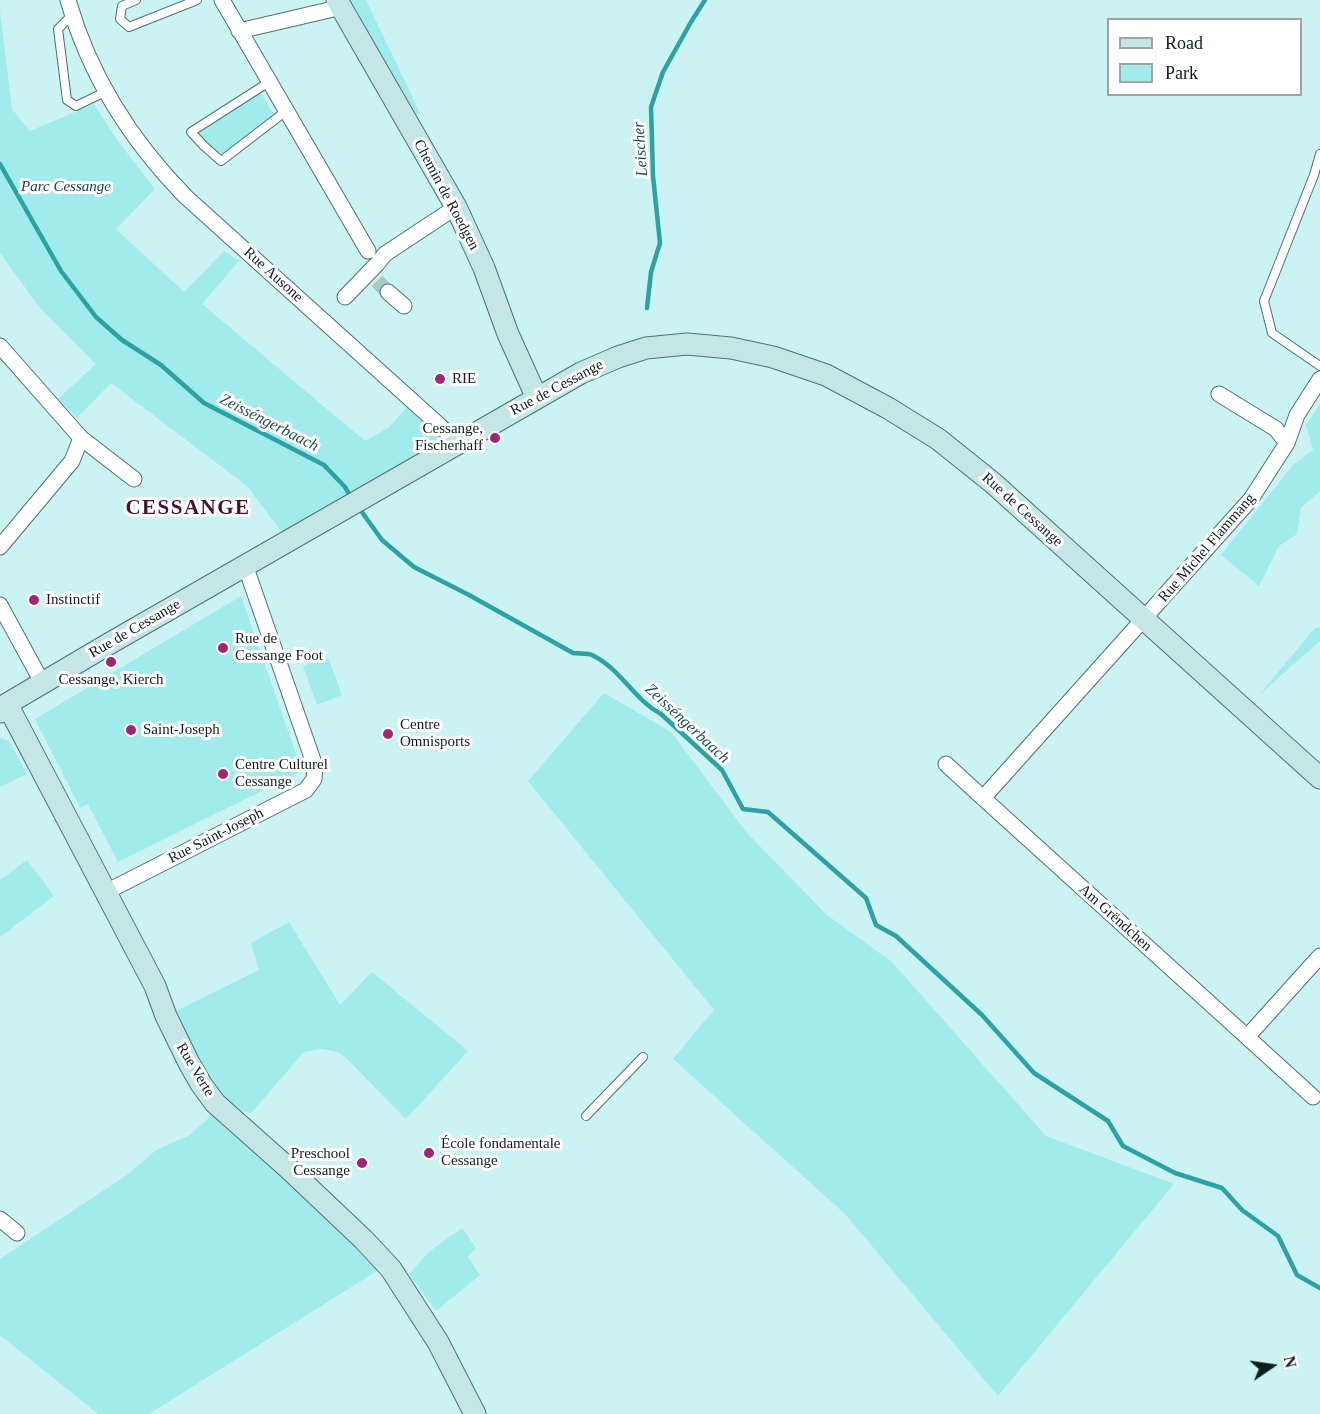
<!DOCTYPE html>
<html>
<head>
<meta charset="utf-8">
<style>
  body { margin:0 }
  #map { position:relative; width:1320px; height:1414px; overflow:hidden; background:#cbf3f3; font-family:"Times New Roman",serif }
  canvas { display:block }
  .legend { position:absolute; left:1107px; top:18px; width:195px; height:78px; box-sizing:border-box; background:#fff; border:2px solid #9fa5a5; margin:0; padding:8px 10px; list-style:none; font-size:18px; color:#0f1e1e }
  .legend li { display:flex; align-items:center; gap:12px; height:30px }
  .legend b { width:30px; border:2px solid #9fa5a5 }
  .north { position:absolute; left:1242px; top:1336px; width:60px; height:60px; -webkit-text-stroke:4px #fff; paint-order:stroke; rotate:77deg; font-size:16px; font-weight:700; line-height:24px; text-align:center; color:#0f1e1e }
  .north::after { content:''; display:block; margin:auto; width:21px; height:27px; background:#0f1e1e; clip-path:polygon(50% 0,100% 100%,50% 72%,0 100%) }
</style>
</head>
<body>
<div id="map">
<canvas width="1320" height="1414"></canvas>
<ul class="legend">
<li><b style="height:8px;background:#c5e6e7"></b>Road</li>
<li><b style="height:16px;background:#a1ebec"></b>Park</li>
</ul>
<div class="north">N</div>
</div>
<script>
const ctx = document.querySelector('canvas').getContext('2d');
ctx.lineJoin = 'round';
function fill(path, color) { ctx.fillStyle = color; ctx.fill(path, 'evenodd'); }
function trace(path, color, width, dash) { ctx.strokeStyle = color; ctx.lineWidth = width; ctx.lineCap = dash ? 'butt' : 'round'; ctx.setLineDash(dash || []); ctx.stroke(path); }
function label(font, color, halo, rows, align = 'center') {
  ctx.font = font + ' "Times New Roman",serif'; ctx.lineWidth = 6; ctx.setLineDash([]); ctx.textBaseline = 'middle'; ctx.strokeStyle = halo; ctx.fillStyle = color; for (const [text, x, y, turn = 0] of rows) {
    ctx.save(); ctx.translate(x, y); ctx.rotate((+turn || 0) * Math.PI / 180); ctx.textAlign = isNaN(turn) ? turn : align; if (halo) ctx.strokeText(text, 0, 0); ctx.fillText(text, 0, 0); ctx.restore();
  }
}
const green = new Path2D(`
  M 346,0 L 366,0 L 420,113 L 413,117 Z
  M 0,11 L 12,109 L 30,131 L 94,104 L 118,141 L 155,189 L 116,229 L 184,292 L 224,251 L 239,261 L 202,304 L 365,441 L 388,428 L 413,401 L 459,443 L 293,538 L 281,531 L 247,486 L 111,383 L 77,418 L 58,399 L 96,364 L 40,308 L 0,253 Z
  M 260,92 L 274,115 L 222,157 L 206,144 L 196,133 Z
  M 1320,404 L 1320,491 L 1301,508 L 1297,534 L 1279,546 L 1259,586 L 1221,555 L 1293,465 L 1313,450 L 1306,425 Z
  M 241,596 L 302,771 L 118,862 L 88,804 L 80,808 L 35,719 Z
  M 1320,627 L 1320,641 L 1259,695 L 1315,628 Z
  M 328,657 L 342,695 L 317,705 L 303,666 Z
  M 604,693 L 671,732 L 747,833 L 827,915 L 892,962 L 1046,1136 L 1174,1184 L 998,1396 L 845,1214 L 673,1059 L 714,1010 L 528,781 Z
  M 0,738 L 9,741 L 27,774 L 0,787 Z
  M 27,860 L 54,896 L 0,937 L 0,880 Z
  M 289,922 L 340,1005 L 372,972 L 468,1051 L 406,1119 L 346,1058 L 338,1052 L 321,1049 L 304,1052 L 251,1113 L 215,1103 L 166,1016 L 259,970 L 251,943 Z
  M 215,1112 L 380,1269 L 149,1414 L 98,1414 L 0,1335 L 0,1259 L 127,1175 L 156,1150 L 190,1135 Z
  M 462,1228 L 476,1248 L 468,1257 L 480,1275 L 436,1311 L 409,1274 L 430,1251 Z`);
const stream = new Path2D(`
  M 0,164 L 61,271 L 96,317 L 122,340 L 161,365 L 204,403 L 324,465 L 345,487 L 352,499
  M 647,308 L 651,272 L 660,243 L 653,176 L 651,107 L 663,72 L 691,22 L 705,0
  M 359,508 L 382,540 L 414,567 L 469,595 L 573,653 C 579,654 587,653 592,655 C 621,669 634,700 661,714 L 722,770 L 743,809 L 768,812 L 866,898 L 876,925 L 896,936 L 982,1015 L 1034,1073 L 1108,1121 L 1123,1146 L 1175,1173 L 1222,1188 L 1242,1210 L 1278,1236 L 1297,1275 L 1320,1288`);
const streetTunnel = new Path2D(`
  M 377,281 L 388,292`);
const lane = new Path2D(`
  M 136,0 L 122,6 L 120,19 L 129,27 L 197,0
  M 72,15 L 58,29 L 67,100 L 76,106 L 105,92
  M 269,82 L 191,132 L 204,146 L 221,161 L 286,111
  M 1320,154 L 1314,175 L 1264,301 L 1272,333 L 1320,366
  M 586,1116 L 643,1057`);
const street = new Path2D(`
  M 68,0 C 90,77 130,140 186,197 L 459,443
  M 222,0 L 368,251
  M 239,31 L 342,7
  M 388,292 L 404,306
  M 345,297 L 377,264 L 385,254 L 456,207
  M 0,346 L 81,438 L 72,461 L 0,547
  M 1320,379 L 1297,415 L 1287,443 L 1251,499 L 983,798 L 1247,1037 L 1320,956
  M 1219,394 L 1276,429 L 1287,443
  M 81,438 L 134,479
  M 0,605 L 42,682
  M 946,764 L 983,798
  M 106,892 L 306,790 L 314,779 L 315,766 L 245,565
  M 1247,1037 L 1313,1097
  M 0,1219 L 17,1233`);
const secondary = new Path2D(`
  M 337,0 L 456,207 L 484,268 L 508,334 L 537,398
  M 7,704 L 155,986 L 166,1016 L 189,1063 L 201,1084 L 215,1103 L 288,1168 L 364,1240 L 391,1269 L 438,1342 L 475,1414
  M 0,712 L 7,704 L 112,642 L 581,373 L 618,357 L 646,348 L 687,344 L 731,348 L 773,357 L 826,375 L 888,408 L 938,439 L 993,483 L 1320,778`);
const markers = [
  [440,379,6,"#a32475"],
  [495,438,6,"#a32475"],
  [34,600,6,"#a32475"],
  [223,648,6,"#a32475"],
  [111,662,6,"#a32475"],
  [131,730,6,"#a32475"],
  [388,734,6,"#a32475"],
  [223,774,6,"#a32475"],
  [429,1153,6,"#a32475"],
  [362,1163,6,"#a32475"]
];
const parkNames = [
  ["Parc Cessange",66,187]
];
const streetNames = [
  ["Chemin de Roedgen",446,195,62],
  ["Rue Ausone",273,275,42],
  ["Rue de Cessange",557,388,-28],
  ["Rue de Cessange",1022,510,42],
  ["Rue Michel Flammang",1207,548,-49],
  ["Rue de Cessange",135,629,-30],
  ["Rue Saint-Joseph",216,836,-27],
  ["Am Grëndchen",1115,918,42],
  ["Rue Verte",195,1070,59]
];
const poiNames = [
  ["RIE",452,379],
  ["Cessange,",483,429,"right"],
  ["Fischerhaff",483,446,"right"],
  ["Instinctif",46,600],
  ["Rue de",235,639],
  ["Cessange Foot",235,656],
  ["Cessange, Kierch",111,680,"center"],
  ["Centre",400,725],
  ["Omnisports",400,742],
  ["Saint-Joseph",143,730],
  ["Centre Culturel",235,765],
  ["Cessange",235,782],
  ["École fondamentale",441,1144],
  ["Cessange",441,1161],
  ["Preschool",350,1154,"right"],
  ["Cessange",350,1171,"right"]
];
const waterNames = [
  ["Leischer",641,149,-94],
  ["Zeisséngerbaach",269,423,27],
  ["Zeisséngerbaach",687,724,43]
];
const districtNames = [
  ["CESSANGE",188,509]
];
fill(green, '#a1ebec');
trace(stream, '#2da2a5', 4.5);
trace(streetTunnel, '#a5c8c8', 15, [15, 8]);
trace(lane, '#4e7172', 10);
trace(street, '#4e7172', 17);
trace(secondary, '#4e7172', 23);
trace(lane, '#fff', 8);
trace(street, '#fff', 15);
trace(secondary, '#c5e6e7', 21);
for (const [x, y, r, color] of markers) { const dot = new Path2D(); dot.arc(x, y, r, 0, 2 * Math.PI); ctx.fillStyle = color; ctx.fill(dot); trace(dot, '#fff', 2); }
label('italic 15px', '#144647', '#fff', parkNames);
label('15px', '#0f1e1e', '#fff', streetNames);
label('15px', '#0f1e1e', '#fff', poiNames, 'left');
label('italic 16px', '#1d4e4f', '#fff', waterNames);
ctx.letterSpacing = '1.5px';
label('bold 21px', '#4b0f34', '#fff', districtNames);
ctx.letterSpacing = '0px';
</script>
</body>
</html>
